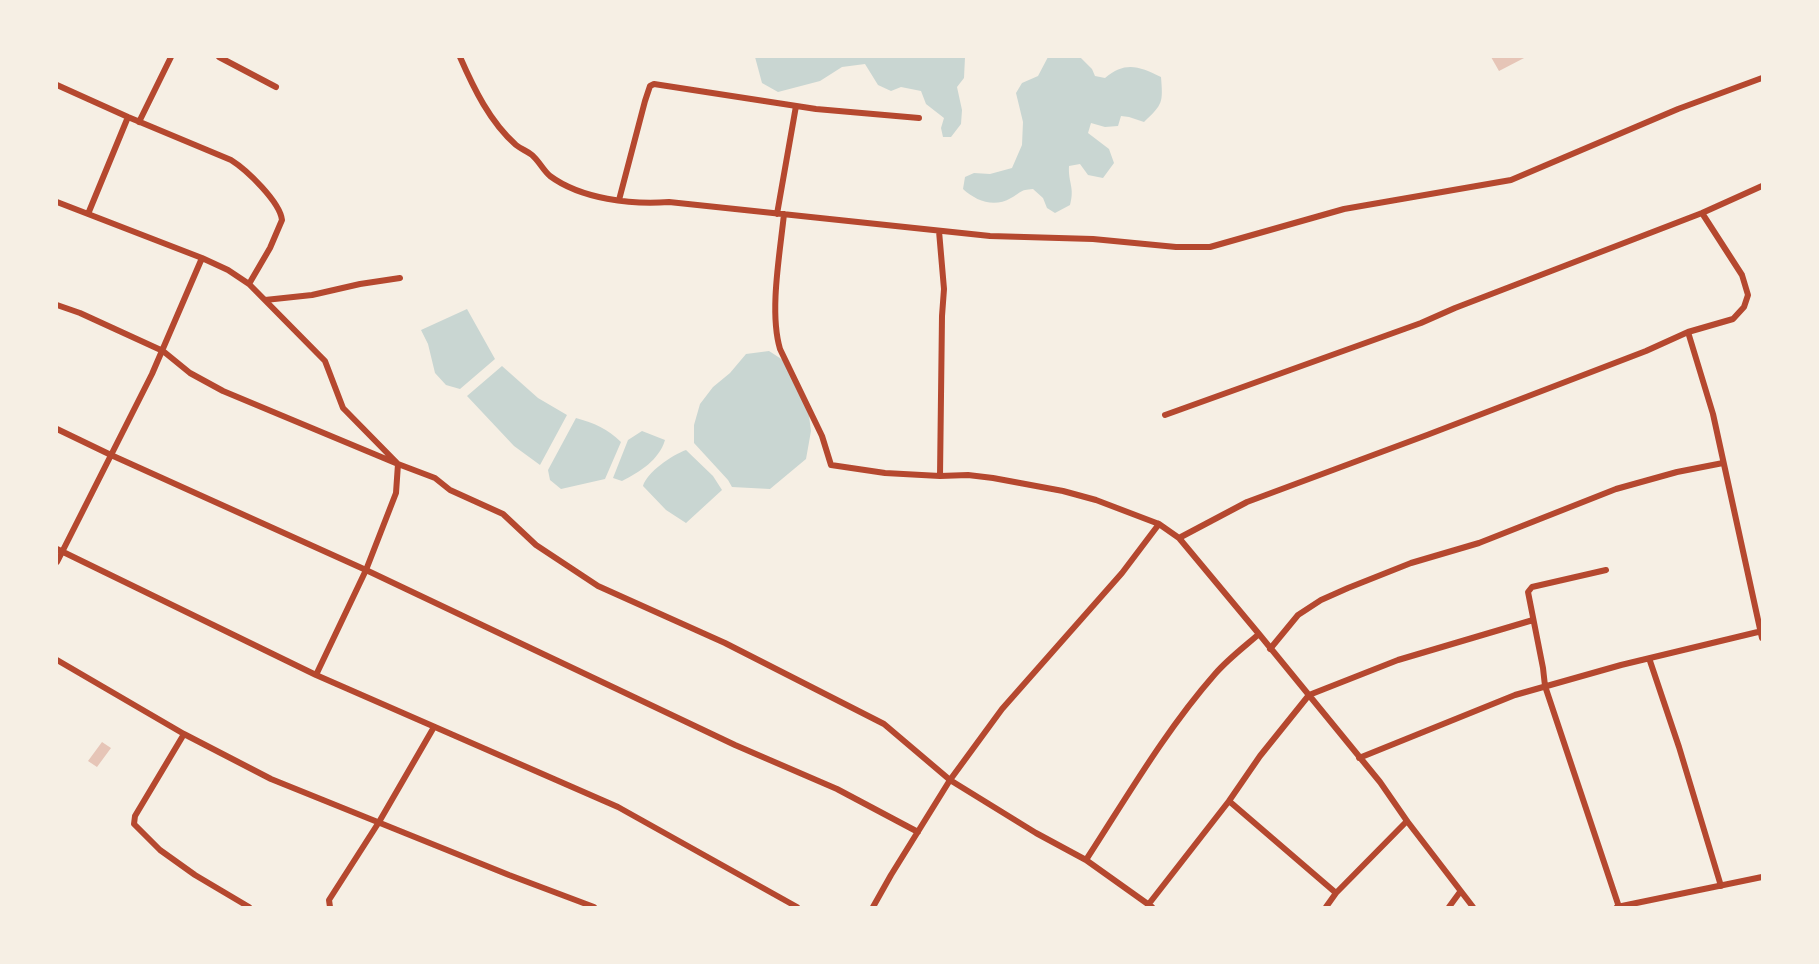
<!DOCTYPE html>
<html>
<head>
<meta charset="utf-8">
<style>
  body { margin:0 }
  #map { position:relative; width:1819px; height:964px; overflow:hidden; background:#f6efe4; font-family:"Crimson Pro",serif }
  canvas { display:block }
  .frame { position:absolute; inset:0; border:58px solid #f6efe4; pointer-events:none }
</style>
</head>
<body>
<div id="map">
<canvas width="1819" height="964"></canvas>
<div class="frame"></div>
</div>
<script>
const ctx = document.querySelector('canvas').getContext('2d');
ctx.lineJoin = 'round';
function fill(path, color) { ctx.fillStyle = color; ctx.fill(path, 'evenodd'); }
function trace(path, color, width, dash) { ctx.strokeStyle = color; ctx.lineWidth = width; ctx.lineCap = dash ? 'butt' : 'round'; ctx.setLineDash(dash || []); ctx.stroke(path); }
const water = new Path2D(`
  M 755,57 L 965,57 L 964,78 L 957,87 L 962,110 L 961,124 L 951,137 L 943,137 L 941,128 L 944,118 L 926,104 L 921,91 L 901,87 L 891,91 L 878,85 L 865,64 L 842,67 L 820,81 L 778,92 L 762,83 Z
  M 1048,57 L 1080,57 L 1092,69 L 1095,76 L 1105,78 C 1125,61 1139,66 1161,77 C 1163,103 1163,104 1144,122 L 1129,117 L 1121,116 L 1118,126 L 1105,127 L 1091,123 L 1088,133 L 1109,149 L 1114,163 L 1103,178 L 1088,175 L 1080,164 L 1069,166 C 1068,183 1075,187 1070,205 L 1055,213 L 1047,208 L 1043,198 L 1033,189 C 1019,190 1022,192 1011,198 C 994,208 976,201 963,189 L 965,177 L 974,173 L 990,174 L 1012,168 L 1022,145 L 1023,122 L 1016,93 L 1022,83 L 1038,76 Z
  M 467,309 L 495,359 L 460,389 L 446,385 L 435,373 L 428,344 L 421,330 Z
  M 769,351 L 786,362 L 807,400 L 811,431 L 806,459 L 770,489 L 732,487 L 728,480 L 694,443 L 694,425 L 700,404 L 713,387 L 730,373 L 746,354 Z
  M 502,366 L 538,398 L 567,415 L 540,465 L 514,446 L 467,396 Z
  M 576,418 C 594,423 608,429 621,442 L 605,479 L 561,489 L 550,480 L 548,470 Z
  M 642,431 L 665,440 C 659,460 640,472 622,481 L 613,478 L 628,440 Z
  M 686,450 L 713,476 L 722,490 L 686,523 L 666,510 L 643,486 C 647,472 672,455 686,450 Z`);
const building = new Path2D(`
  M 1491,57 L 1526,57 L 1499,71 Z
  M 102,742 L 111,748 L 97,767 L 88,761 Z`);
const minor = new Path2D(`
  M 219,57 L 276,87
  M 460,57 C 474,89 490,122 516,145 C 521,149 527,151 532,155 C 539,161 543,170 550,176 C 581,199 632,205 669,202 L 990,236 L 1093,239 L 1176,247 L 1210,247 L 1344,209 L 1511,180 L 1678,109 L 1762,78
  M 57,85 L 128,117 L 231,160 C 247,170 280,202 282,220 L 270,248 L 249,284
  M 139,122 L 171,57
  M 619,200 L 645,101 L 650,86 L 654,84 L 816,109 L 919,118
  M 57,202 L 202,258 L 228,270 L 249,284 L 325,361 L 343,408 L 398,464 L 435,478 L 450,490 L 503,514 L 536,545 L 598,586 L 725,643 L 884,724 L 950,780 L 1036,833 L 1086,860 L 1152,907
  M 88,214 L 128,117
  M 777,214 L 796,106
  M 784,214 C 780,253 769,312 780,349 L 822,436 L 831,465 L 885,473 L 940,476 L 968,475 L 993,478 L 1063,491 L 1096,500 L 1159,524 L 1179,538 L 1259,634 L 1380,782 L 1407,821 L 1473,907
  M 939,231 L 944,289 L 942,316 L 940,476
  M 265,300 L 312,295 L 360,284 L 400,278
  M 57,305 L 80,313 L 163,351 L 190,373 L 223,391 L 398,464 L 396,493 L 366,570 L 316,675
  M 1688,332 L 1713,414 L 1762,638
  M 1165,415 L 1421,323 L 1455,308 L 1702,213 L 1762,186
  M 57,429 L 111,455 L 366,570 L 735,745 L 837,789 L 918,832
  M 1179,538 L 1247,502 L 1427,435 L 1646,351 L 1688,332 L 1733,319 L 1744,307 L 1748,295 L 1742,275 L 1702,213
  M 57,549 L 316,675 L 618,807 L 797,907
  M 57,562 L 152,374 L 202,258
  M 1606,570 L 1532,587 L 1528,592 L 1543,668 L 1545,686 L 1619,907
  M 1270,649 L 1298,615 L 1321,600 L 1348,588 L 1411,563 L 1479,543 L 1616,489 L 1677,472 L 1723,463
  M 1649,658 L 1679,747 L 1721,886
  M 57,660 L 184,734 L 271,779 L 509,875 L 594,907
  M 184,734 L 135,816 L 134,824 L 160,850 L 195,875 L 249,907
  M 1359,758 L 1515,695 L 1621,665 L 1762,631
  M 1229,801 L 1336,893
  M 1086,860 C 1127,797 1165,731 1215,674 C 1228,659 1244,647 1259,634
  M 1148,905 L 1229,801 L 1260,756 L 1309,695 L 1398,660 L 1533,620
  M 330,907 L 329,900 L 379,822 L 434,727
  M 873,907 L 891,875 L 950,780 L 1002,709 L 1122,573 L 1159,524
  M 1326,907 L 1336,893 L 1407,821
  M 1449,907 L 1460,892
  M 1617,907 L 1762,877`);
fill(water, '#c9d6d2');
fill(building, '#e6c5b7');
trace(minor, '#b5482f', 6);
</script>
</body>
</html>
